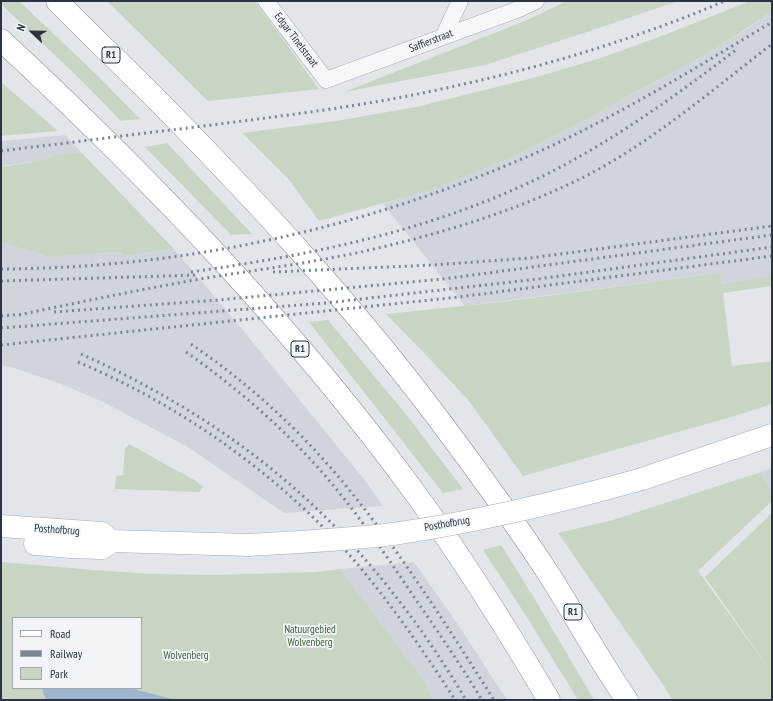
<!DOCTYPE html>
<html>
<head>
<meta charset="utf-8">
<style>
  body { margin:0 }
  #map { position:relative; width:773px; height:701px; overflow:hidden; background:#e2e6eb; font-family:"PT Sans Narrow",sans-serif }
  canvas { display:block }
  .frame { position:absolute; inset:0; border:2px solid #2a3444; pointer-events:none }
  .legend { position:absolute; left:12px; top:617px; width:130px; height:72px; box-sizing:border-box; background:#f2f5f8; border:1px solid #a2a8b0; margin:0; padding:5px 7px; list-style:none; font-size:12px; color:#2a3444 }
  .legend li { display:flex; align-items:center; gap:8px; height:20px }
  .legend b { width:20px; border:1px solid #a2a8b0 }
  .north { position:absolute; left:12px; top:12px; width:40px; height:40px; -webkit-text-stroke:3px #f2f5f8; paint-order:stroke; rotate:292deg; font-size:11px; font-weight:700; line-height:16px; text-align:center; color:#2a3444 }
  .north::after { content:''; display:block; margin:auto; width:14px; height:18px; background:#2a3444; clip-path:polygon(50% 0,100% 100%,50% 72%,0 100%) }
</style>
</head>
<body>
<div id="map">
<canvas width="773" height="701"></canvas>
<div class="frame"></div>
<ul class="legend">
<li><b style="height:5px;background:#fff"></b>Road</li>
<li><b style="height:5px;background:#7b8695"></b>Railway</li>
<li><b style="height:11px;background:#c8d5c3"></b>Park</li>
</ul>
<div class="north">N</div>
</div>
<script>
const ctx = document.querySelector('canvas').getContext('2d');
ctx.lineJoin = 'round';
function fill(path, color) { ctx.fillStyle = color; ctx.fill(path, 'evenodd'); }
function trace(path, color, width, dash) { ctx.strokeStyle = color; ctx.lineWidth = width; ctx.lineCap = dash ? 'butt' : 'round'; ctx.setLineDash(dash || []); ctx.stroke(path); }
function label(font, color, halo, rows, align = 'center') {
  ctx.font = font + ' "PT Sans Narrow",sans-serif'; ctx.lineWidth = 3.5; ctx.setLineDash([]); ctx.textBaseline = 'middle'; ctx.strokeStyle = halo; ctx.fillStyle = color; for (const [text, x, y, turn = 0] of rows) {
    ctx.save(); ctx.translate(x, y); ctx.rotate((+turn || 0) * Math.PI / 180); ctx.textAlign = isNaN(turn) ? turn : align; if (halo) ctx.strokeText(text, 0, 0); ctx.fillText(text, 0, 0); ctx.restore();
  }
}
const built = new Path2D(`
  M 772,11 L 772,279 L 722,284 L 720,273 L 465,306 L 383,204 L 469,175 L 516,154 L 658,81 L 744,31 Z
  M 65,135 L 82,153 L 58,154 L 40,161 L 1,166 L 1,141 Z
  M 1,242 L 48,257 L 122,252 L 123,256 L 174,249 L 242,329 L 363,478 L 383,506 L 284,513 L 188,447 L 103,402 L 61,384 L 11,367 L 1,366 Z
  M 772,468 L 772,492 L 761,472 Z
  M 414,562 L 457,623 L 507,700 L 434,700 L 421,677 L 340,569 Z`);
const green = new Path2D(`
  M 1,1 L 19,1 L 98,76 L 140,119 L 121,121 L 83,82 L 1,4 Z
  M 107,1 L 255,1 L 319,89 L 208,101 Z
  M 567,1 L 678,1 L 593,30 L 485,65 L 344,92 L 525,21 Z
  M 750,1 L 772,1 L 772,11 C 724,45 673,73 621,100 C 572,127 521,154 469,175 C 421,194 369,207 319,221 L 290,181 L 242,133 L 336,121 L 416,107 L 533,78 L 601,58 L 667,34 Z
  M 1,82 L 58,131 L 1,136 Z
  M 167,143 L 252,234 L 231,235 L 145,147 Z
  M 82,153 L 174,249 L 123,256 L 122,252 L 48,257 L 1,242 L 1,167 L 40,161 L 58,154 Z
  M 720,273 L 722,284 L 772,277 L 772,286 L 723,293 L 732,366 L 772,361 L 772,404 L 738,415 L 523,476 L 469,401 L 427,356 L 386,314 L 501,302 Z
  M 328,320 L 408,417 L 463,489 L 443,493 L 309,322 Z
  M 129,444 L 196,481 L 203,487 L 200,492 L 115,489 L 116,476 L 123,475 L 125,448 Z
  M 761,472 L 772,492 L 772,501 L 698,571 L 770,670 L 705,577 L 772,513 L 772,700 L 672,700 L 664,686 L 558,533 L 613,520 Z
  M 501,545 L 533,596 L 594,700 L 578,700 L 523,611 L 483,550 Z
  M 1,562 L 93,570 L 152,574 L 214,575 L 316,572 L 340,569 L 421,677 L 434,700 L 1,700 ZM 13,618 L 141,618 L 141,688 L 13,688 Z`);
const water = new Path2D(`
  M 42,688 L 130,688 L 176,700 L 46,700 Z`);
const street = new Path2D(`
  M 266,1 L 326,80 L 519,9 L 536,1
  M 443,37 L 460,1`);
const secondary = new Path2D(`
  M 642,479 L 772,435
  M 1,526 L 102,533 L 111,541 L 250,545
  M 35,544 L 71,547 L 102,548 L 107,545`);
const highway = new Path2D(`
  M 57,1 C 93,38 131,73 167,110 C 262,207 355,308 437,417 C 476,469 515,522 550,576 C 576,617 599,660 627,700
  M 1,40 C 152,180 296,330 418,497 C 465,562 508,631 549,700`);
const rail = new Path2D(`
  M 1,151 C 74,142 147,133 219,124 C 298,114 377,104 455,86 C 547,66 638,38 725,1
  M 1,269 C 192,268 375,226 549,147 C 626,111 699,66 772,22
  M 191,272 C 317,254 436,230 551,172 C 617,138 677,95 737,49
  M 273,272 L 433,265 L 530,258 L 772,226
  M 1,281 L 199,275
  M 54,312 L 218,300 L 443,279 L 772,235
  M 19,315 C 79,302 139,290 200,279 C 255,270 311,263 365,251 C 440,234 513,212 582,178 C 651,143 711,91 772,44
  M 1,316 L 24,314
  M 1,328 L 326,303 L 538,279 L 772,247
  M 191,344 C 242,379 289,420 330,467 C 392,538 443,620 494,700
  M 1,345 L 459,297 L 772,256
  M 186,352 C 236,387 282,427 322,472 C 355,510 384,552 412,594 C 436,629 460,664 482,700
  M 81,354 C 155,387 225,429 286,481 C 358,542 418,619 466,700
  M 78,362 C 182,406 279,475 354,560 C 391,604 424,651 455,700`);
const secondaryBridge = new Path2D(`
  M 250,545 C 298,542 345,540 393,534 C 477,522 560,502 642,479`);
const shields = [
  [111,55,18],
  [300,349,18],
  [573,612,18]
];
const shieldNames = [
  ["R1",111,55],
  ["R1",300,349],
  ["R1",573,612]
];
const streetNames = [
  ["Edgar Tinelstraat",296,40,53],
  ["Saffierstraat",431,41,-21],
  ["Posthofbrug",447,524,-10],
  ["Posthofbrug",57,530,4]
];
const parkNames = [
  ["Natuurgebied",310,630],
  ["Wolvenberg",310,643],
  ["Wolvenberg",186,656]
];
fill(built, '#d0d5dd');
fill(green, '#c8d5c3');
fill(water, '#9db5cc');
trace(street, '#a7adb6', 17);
trace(secondary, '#a7adb6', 23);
trace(highway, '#8994a2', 23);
trace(street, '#f5f7f9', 16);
trace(secondary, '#fff', 22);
trace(highway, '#fff', 22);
trace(rail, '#7b8695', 3, [2, 4]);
trace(secondaryBridge, '#a7adb6', 23, []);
trace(secondaryBridge, '#fff', 22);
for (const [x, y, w] of shields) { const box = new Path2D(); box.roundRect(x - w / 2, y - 8, w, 16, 3); ctx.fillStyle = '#f2f5f8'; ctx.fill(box); trace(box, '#2a3444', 1); }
label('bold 10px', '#2a3444', null, shieldNames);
label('11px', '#2a3444', '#f2f5f8', streetNames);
label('11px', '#3f6037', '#f2f5f8', parkNames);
</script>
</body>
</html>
